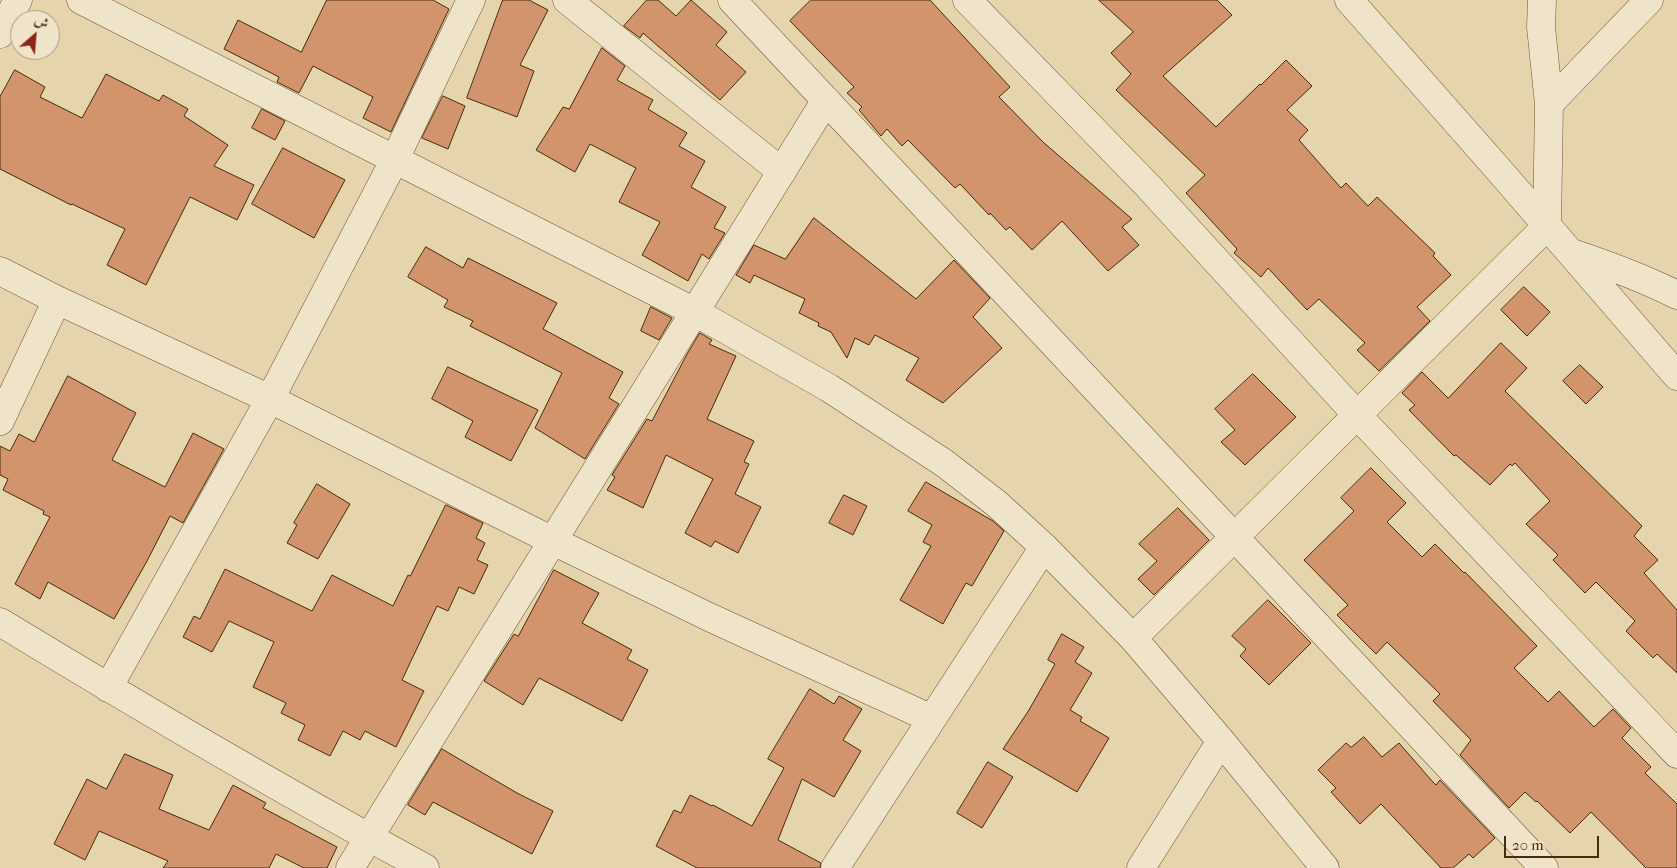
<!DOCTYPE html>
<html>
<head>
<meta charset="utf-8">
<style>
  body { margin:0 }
  #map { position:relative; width:1677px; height:868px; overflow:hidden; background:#e6d4ad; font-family:"IM FELL French Canon",Amiri,serif }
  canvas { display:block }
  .north { position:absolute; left:10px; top:10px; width:50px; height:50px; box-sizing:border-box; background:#efe3ca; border:1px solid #ab997e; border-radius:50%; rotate:27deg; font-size:14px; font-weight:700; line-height:20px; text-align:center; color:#462b0c }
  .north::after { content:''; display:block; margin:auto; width:18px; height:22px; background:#8f2418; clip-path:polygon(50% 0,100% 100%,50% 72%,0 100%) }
  .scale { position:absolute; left:1504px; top:836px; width:95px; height:22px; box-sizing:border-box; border:2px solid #462b0c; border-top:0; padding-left:6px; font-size:15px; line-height:18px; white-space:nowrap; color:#462b0c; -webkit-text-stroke:4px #efe3ca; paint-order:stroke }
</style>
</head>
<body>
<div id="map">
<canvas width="1677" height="868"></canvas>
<div class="north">ش</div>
<div class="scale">20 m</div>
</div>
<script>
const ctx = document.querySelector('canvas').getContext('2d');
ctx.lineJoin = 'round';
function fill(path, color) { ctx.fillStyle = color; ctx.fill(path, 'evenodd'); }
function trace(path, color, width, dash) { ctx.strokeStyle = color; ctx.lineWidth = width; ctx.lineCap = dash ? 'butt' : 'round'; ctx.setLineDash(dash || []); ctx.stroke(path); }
const building = new Path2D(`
  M 327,0 L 433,0 L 449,9 L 391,132 L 363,118 L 373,97 L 313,66 L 299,93 L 277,82 L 279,77 L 224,49 L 238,20 L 301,52 Z
  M 503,0 L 529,0 L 548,10 L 520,65 L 534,71 L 517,117 L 467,98 Z
  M 647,0 L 658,0 L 676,16 L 691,0 L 727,32 L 716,45 L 746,72 L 720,100 L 643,33 L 640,38 L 624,26 Z
  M 811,0 L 930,0 L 1010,87 L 999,97 L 1043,142 L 1132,219 L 1122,227 L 1139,245 L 1108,271 L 1062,221 L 1032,250 L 1010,227 L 1006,230 L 990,213 L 989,215 L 960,184 L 955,188 L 908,140 L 902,146 L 887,129 L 881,136 L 859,110 L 862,107 L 847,93 L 854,87 L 790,21 Z
  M 1099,0 L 1217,0 L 1232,15 L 1163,76 L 1216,127 L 1260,84 L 1261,85 L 1286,60 L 1312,86 L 1287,110 L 1308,130 L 1299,140 L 1341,188 L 1346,183 L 1368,206 L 1377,197 L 1435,253 L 1433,256 L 1451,275 L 1417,307 L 1430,321 L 1379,371 L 1357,350 L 1365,343 L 1319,299 L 1307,310 L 1268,268 L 1261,277 L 1234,253 L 1237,249 L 1186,193 L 1205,175 L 1116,90 L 1131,74 L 1111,53 L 1133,32 Z
  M 602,48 L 625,66 L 617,80 L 653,100 L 648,109 L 687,133 L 679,146 L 705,161 L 691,187 L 726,207 L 714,228 L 725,233 L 709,259 L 702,254 L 688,281 L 642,255 L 660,222 L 619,202 L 636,168 L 590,144 L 575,172 L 536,150 L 563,107 L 569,109 Z
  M 15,70 L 45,87 L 40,97 L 82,118 L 106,74 L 159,101 L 163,95 L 188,109 L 184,116 L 228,145 L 214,166 L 254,185 L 237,220 L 190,197 L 146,285 L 107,265 L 125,229 L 72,204 L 71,205 L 0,169 L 0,97 Z
  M 443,96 L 465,106 L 448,149 L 422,138 Z
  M 262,109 L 285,121 L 275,140 L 252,128 Z
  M 283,148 L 345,180 L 314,238 L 252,204 Z
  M 814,218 L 916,299 L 954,260 L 990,298 L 973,317 L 1002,348 L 943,403 L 906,380 L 919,358 L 875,335 L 869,345 L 855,338 L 847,358 L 831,332 L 818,326 L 819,323 L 799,313 L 805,299 L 754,275 L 750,283 L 736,275 L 754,245 L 785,259 Z
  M 426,247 L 463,268 L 468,258 L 557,303 L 543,329 L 623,372 L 609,398 L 619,404 L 585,459 L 535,428 L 562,373 L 470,326 L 473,321 L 444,307 L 448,300 L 408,277 Z
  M 1524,287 L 1550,312 L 1527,336 L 1501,310 Z
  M 651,307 L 672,318 L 659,340 L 641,331 Z
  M 700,333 L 712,340 L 709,344 L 736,356 L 707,419 L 754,441 L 744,462 L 749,464 L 735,494 L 761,507 L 738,553 L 715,541 L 711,547 L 685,533 L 713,479 L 666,455 L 643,508 L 607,490 L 615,477 L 612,475 L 647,419 L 652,421 L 686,356 Z
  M 1501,343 L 1527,368 L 1505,391 L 1642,526 L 1634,536 L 1658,560 L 1644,573 L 1677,610 L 1677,673 L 1657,654 L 1653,658 L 1626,631 L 1635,621 L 1596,582 L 1585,593 L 1553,560 L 1558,555 L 1526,524 L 1550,501 L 1515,463 L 1512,466 L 1510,464 L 1490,485 L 1456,455 L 1454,456 L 1409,410 L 1415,405 L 1402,393 L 1422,372 L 1448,398 Z
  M 1580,365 L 1603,387 L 1586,404 L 1563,381 Z
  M 448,367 L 538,410 L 511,461 L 465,437 L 473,421 L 432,399 Z
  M 1253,374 L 1296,417 L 1245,465 L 1221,442 L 1235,430 L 1215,409 Z
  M 68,376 L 136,413 L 112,460 L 165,487 L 193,433 L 224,449 L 183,523 L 170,516 L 146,563 L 114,619 L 48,582 L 40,599 L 15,584 L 50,517 L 43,514 L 44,511 L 3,490 L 8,479 L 0,475 L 0,446 L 10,451 L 19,434 L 34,442 Z
  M 1371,468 L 1406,503 L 1387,522 L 1422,557 L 1435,544 L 1464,573 L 1465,572 L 1537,646 L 1514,668 L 1548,702 L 1559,691 L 1594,727 L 1613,709 L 1631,728 L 1622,738 L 1651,767 L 1645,773 L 1677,804 L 1677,868 L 1646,868 L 1591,812 L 1570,833 L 1537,801 L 1536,802 L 1525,792 L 1509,808 L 1460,755 L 1471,740 L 1433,701 L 1440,694 L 1387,642 L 1376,654 L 1337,615 L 1348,605 L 1304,560 L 1354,511 L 1341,498 Z
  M 926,482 L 993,521 L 1004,531 L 972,586 L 966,583 L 943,624 L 900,600 L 931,546 L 923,542 L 932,525 L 908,511 Z
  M 317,484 L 350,504 L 318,559 L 287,543 L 297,525 L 294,523 Z
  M 844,495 L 867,506 L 853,535 L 829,523 Z
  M 446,505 L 483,523 L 476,538 L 485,543 L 477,560 L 488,565 L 474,594 L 459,587 L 448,611 L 437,606 L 402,680 L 424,691 L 396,747 L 365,731 L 360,740 L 343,731 L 330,756 L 298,740 L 305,725 L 281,713 L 286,703 L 253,687 L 274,642 L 229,621 L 212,652 L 183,637 L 194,616 L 200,619 L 225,569 L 312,611 L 332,575 L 393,606 L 408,575 L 410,576 Z
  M 1178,508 L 1209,540 L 1154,595 L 1138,579 L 1157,561 L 1139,544 Z
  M 554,570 L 599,593 L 582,623 L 632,650 L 627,659 L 648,670 L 622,721 L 539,678 L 523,705 L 484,681 L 514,634 L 518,636 Z
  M 1268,600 L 1311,643 L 1269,685 L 1240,656 L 1246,649 L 1232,636 Z
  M 1062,634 L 1084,647 L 1075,662 L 1092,673 L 1070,710 L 1082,717 L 1080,721 L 1109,738 L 1077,792 L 1003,749 L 1029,710 L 1055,664 L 1048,660 Z
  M 810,689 L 834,704 L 839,696 L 862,709 L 843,740 L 861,751 L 834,797 L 802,779 L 778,840 L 821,863 L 820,868 L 697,868 L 656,846 L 674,810 L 681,813 L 690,795 L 712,806 L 713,805 L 752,826 L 784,768 L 768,759 Z
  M 1364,737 L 1382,757 L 1399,743 L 1432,781 L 1436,785 L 1440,780 L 1495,838 L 1473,858 L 1469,854 L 1453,868 L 1441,868 L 1381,804 L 1360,824 L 1331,792 L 1336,788 L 1318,770 L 1346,743 L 1351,747 Z
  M 442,749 L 517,793 L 553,811 L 532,854 L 433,802 L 425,815 L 408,805 Z
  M 125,754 L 173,775 L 159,809 L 209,830 L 233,785 L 266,803 L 263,808 L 337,847 L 327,868 L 304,868 L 276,854 L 269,868 L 163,868 L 168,861 L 99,831 L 85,860 L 54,844 L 87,779 L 106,789 Z
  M 988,762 L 1013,777 L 982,828 L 957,813 Z`);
const minor = new Path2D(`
  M 81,0 L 695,312 L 829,388 L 944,463 L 997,504 L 1044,547 L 1133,638 L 1221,741 L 1325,868
  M 567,0 L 782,172
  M 732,0 L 1544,868
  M 967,0 L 1147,185 L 1357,415 L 1677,754
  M 1349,0 L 1498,169 L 1677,376
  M 0,34 L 18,0
  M 1549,104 L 1649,0
  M 1572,253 C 1608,265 1643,278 1677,295
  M 0,271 L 57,300 L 270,399 L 553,541 L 709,617 L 932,719
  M 0,421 L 57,300
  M 0,622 C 140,707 281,790 425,868
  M 1133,638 L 1547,226 L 1549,104 L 1541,27 L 1542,0
  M 108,688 L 270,399 L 395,159 L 471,0
  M 350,868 L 826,100
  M 835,868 L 1044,547
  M 1141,868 L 1221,741`);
fill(building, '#d1946c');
trace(building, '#462b0c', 1);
trace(minor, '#6e5534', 29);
trace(minor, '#efe3ca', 28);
</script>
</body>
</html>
